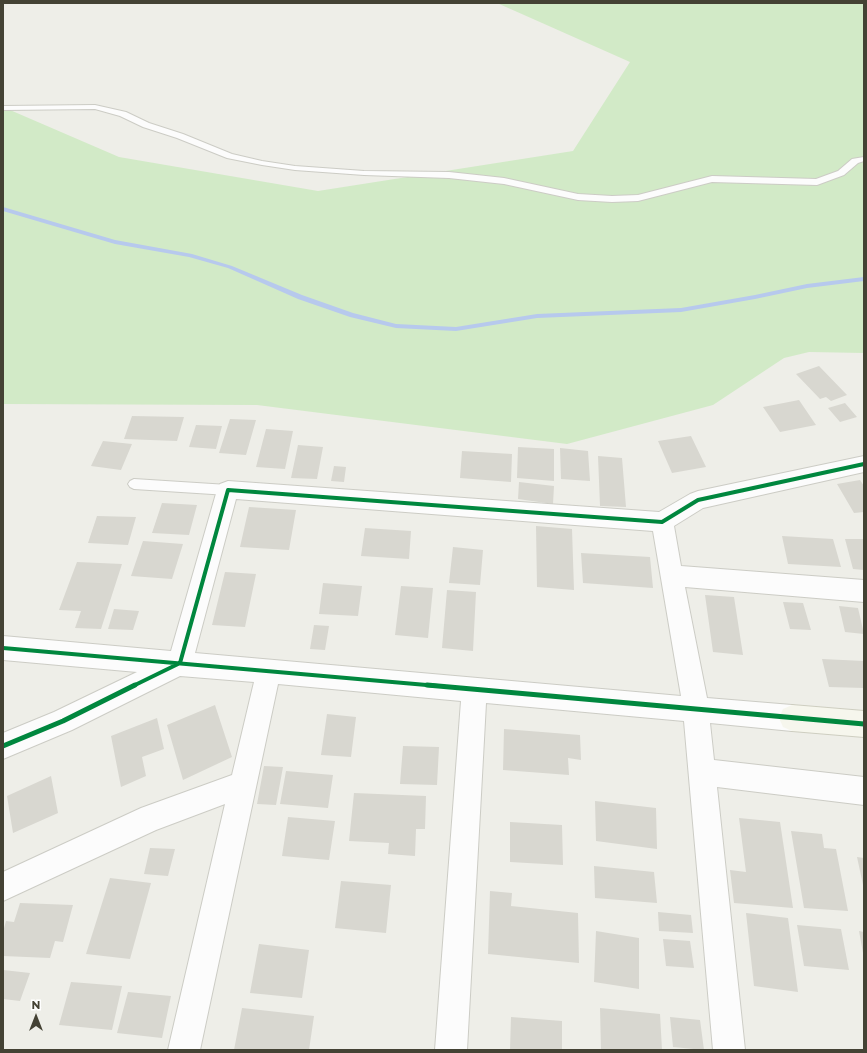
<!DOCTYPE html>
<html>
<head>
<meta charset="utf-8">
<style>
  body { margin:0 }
  #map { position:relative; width:867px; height:1053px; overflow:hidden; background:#eeeee8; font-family:Montserrat,sans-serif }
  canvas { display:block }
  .frame { position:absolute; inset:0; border:4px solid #444234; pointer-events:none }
  .north { position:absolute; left:16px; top:997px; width:40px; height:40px; -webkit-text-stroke:3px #fff; paint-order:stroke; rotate:0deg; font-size:11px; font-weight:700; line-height:16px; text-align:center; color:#444234 }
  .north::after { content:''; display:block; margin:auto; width:14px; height:18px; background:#444234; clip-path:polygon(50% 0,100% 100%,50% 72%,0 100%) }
</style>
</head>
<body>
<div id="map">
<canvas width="867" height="1053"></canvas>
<div class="frame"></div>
<div class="north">N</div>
</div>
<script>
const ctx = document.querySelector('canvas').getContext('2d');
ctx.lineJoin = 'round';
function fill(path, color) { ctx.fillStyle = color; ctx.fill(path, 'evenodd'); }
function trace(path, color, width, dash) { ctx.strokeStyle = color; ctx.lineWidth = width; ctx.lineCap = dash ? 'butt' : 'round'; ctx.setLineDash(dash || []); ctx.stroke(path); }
const green = new Path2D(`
  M 497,3 L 864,3 L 864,353 L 809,352 L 784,358 L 713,405 L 567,444 L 257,405 L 3,404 L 3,107 L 119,157 L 318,191 L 573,151 L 630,62 Z`);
const stream = new Path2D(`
  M 3,207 L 115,240 L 192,254 L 232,266 L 302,295 L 353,313 L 396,324 L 456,327 L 537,314 L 681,308 L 755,295 L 807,284 L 864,277 L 864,281 L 807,288 L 755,299 L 681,312 L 537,318 L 456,331 L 396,328 L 350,317 L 298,299 L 228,268 L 189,257 L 115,244 L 3,211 Z`);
const building = new Path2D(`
  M 819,366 L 847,395 L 831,401 L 826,397 L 820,399 L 796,374 Z
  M 799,400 L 816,425 L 780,432 L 763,407 Z
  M 845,403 L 857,417 L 840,422 L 828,408 Z
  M 132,416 L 184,417 L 177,441 L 124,439 Z
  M 230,419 L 256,420 L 246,455 L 219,453 Z
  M 196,425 L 222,426 L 216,449 L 189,447 Z
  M 266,429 L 293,431 L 285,469 L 256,467 Z
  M 691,436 L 706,467 L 672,473 L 658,441 Z
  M 103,441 L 132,444 L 121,470 L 91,466 Z
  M 298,445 L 323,447 L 317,479 L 291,478 Z
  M 518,447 L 554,449 L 554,481 L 517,478 Z
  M 560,448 L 588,451 L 590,481 L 561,479 Z
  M 462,451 L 512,454 L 511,482 L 460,478 Z
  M 598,456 L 622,458 L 626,507 L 600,506 Z
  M 334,466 L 346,467 L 344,482 L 331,481 Z
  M 860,480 L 864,486 L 864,512 L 854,513 L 837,484 Z
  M 519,482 L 554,486 L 553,504 L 518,499 Z
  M 162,503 L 197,505 L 189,535 L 152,533 Z
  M 249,507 L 296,510 L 289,550 L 240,547 Z
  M 97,516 L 136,517 L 128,545 L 88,543 Z
  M 536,526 L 572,529 L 574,590 L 537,587 Z
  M 365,528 L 411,531 L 409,559 L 361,556 Z
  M 782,536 L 833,539 L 841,567 L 788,564 Z
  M 845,539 L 864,539 L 864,570 L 853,569 Z
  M 143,541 L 183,544 L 172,579 L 131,576 Z
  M 453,547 L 483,550 L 480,585 L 449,583 Z
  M 581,553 L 650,557 L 653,588 L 583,583 Z
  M 77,562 L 122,564 L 101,629 L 75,628 L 81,611 L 59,610 Z
  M 225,572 L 256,574 L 245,627 L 212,625 Z
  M 323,583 L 362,586 L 358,616 L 319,614 Z
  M 401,586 L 433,588 L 428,638 L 395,635 Z
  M 447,590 L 476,592 L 473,651 L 442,648 Z
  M 705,595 L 734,597 L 743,655 L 713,652 Z
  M 783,602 L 803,603 L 811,630 L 790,629 Z
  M 839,606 L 858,608 L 864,634 L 845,632 Z
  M 114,609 L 139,611 L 133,630 L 108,629 Z
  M 314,625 L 329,626 L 325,650 L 310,649 Z
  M 822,659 L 864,661 L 864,688 L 829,687 Z
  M 215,705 L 232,757 L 183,780 L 167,725 Z
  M 327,714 L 356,717 L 351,757 L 321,755 Z
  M 157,718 L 164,749 L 142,757 L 146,776 L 121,787 L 111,736 Z
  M 504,729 L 580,735 L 581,760 L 568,758 L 569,775 L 503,770 Z
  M 403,746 L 439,747 L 437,785 L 400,784 Z
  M 264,766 L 283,767 L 276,805 L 257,804 Z
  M 286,771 L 333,775 L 328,808 L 280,804 Z
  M 51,776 L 58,813 L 13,833 L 7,796 Z
  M 354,793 L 426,796 L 425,829 L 416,829 L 415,856 L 388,854 L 389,843 L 349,841 Z
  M 595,801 L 656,808 L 657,849 L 596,841 Z
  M 288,817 L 335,821 L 329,860 L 282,856 Z
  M 739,818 L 780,822 L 793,908 L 734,903 L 730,870 L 746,872 Z
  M 510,822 L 562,825 L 563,865 L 510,862 Z
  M 791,831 L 822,834 L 824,848 L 836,849 L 848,911 L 804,908 Z
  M 150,848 L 175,849 L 168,876 L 144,874 Z
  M 857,857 L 864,858 L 864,885 L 863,885 Z
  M 594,866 L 654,872 L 657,903 L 595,898 Z
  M 110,878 L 151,883 L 130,959 L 86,954 Z
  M 341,881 L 391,885 L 386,933 L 335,928 Z
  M 490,891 L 512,893 L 511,906 L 578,913 L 579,963 L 488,954 Z
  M 20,903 L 73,905 L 63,942 L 55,941 L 50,958 L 3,956 L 3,932 L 6,921 L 14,922 Z
  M 658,912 L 691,915 L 693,933 L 659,931 Z
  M 746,913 L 788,918 L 798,992 L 754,986 Z
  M 797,925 L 841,929 L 849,970 L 804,966 Z
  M 596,931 L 639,938 L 639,989 L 594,982 Z
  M 859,931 L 864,932 L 864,953 L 863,953 Z
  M 663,939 L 690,941 L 694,968 L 666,966 Z
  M 259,944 L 309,950 L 302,998 L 250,993 Z
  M 3,970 L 30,973 L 20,1001 L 3,999 Z
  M 71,982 L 122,986 L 112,1030 L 59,1025 Z
  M 128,992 L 171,996 L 162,1038 L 117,1033 Z
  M 242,1008 L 314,1016 L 309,1050 L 234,1050 Z
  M 600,1008 L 660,1014 L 662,1050 L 601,1050 Z
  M 511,1017 L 562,1021 L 562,1050 L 510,1050 Z
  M 670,1017 L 700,1020 L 704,1050 L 673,1047 Z`);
const lane = new Path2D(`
  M 95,105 L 126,112 L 149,123 L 183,134 L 232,154 L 262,161 L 295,166 L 364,171 L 449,172 L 504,178 L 578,194 L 612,196 L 638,195 L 712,176 L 816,179 L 838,171 L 852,159 L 864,157 L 864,161 L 858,163 L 844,175 L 817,185 L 712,182 L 638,201 L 612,202 L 578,200 L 504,184 L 449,178 L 364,175 L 295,170 L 262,165 L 227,158 L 177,138 L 143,127 L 120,116 L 95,109 L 3,110 L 3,106 Z
  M 134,479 L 228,485 L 232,487 L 234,490 L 232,493 L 228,495 L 134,489 L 130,487 L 128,484 L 130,481 Z`);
const street = new Path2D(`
  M 864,456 L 864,472 L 703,508 L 674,526 L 681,566 L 864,580 L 864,602 L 685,587 L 707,698 L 792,705 L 801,709 L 805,718 L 801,727 L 792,731 L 710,723 L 714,760 L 864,777 L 864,805 L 717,787 L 745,1050 L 713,1050 L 684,721 L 486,703 L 467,1050 L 435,1050 L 461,701 L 278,684 L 200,1050 L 168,1050 L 225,804 L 156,830 L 3,901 L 3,872 L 141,808 L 232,775 L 254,682 L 180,676 L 72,730 L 3,759 L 3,733 L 54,712 L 137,672 L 3,660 L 3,636 L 171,651 L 217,490 L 220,484 L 228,481 L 659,512 L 690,494 L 698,491 ZM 236,499 L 653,531 L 681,696 L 195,653 Z`);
const secondary = new Path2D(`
  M 792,705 L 864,711 L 864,737 L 792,731 L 783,727 L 779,718 L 783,709 Z`);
const cyclewayFar1 = new Path2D(`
  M 3,648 L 438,686
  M 133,686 L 180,663 L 228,490 L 662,522 L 698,500 L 864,464`);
const cycleway = new Path2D(`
  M 427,685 L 864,724
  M 3,746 L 63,721 L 135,685`);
fill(green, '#d2eac7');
fill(stream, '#b7c9ed');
fill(building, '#d8d7d0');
trace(lane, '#ccccc5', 2);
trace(street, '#ccccc5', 2);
trace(secondary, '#cecec0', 2);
fill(lane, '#fcfcfc');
fill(street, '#fcfcfc');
fill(secondary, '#f6f6ed');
trace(cyclewayFar1, '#00873e', 4);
trace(cycleway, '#00873e', 5);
</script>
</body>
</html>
